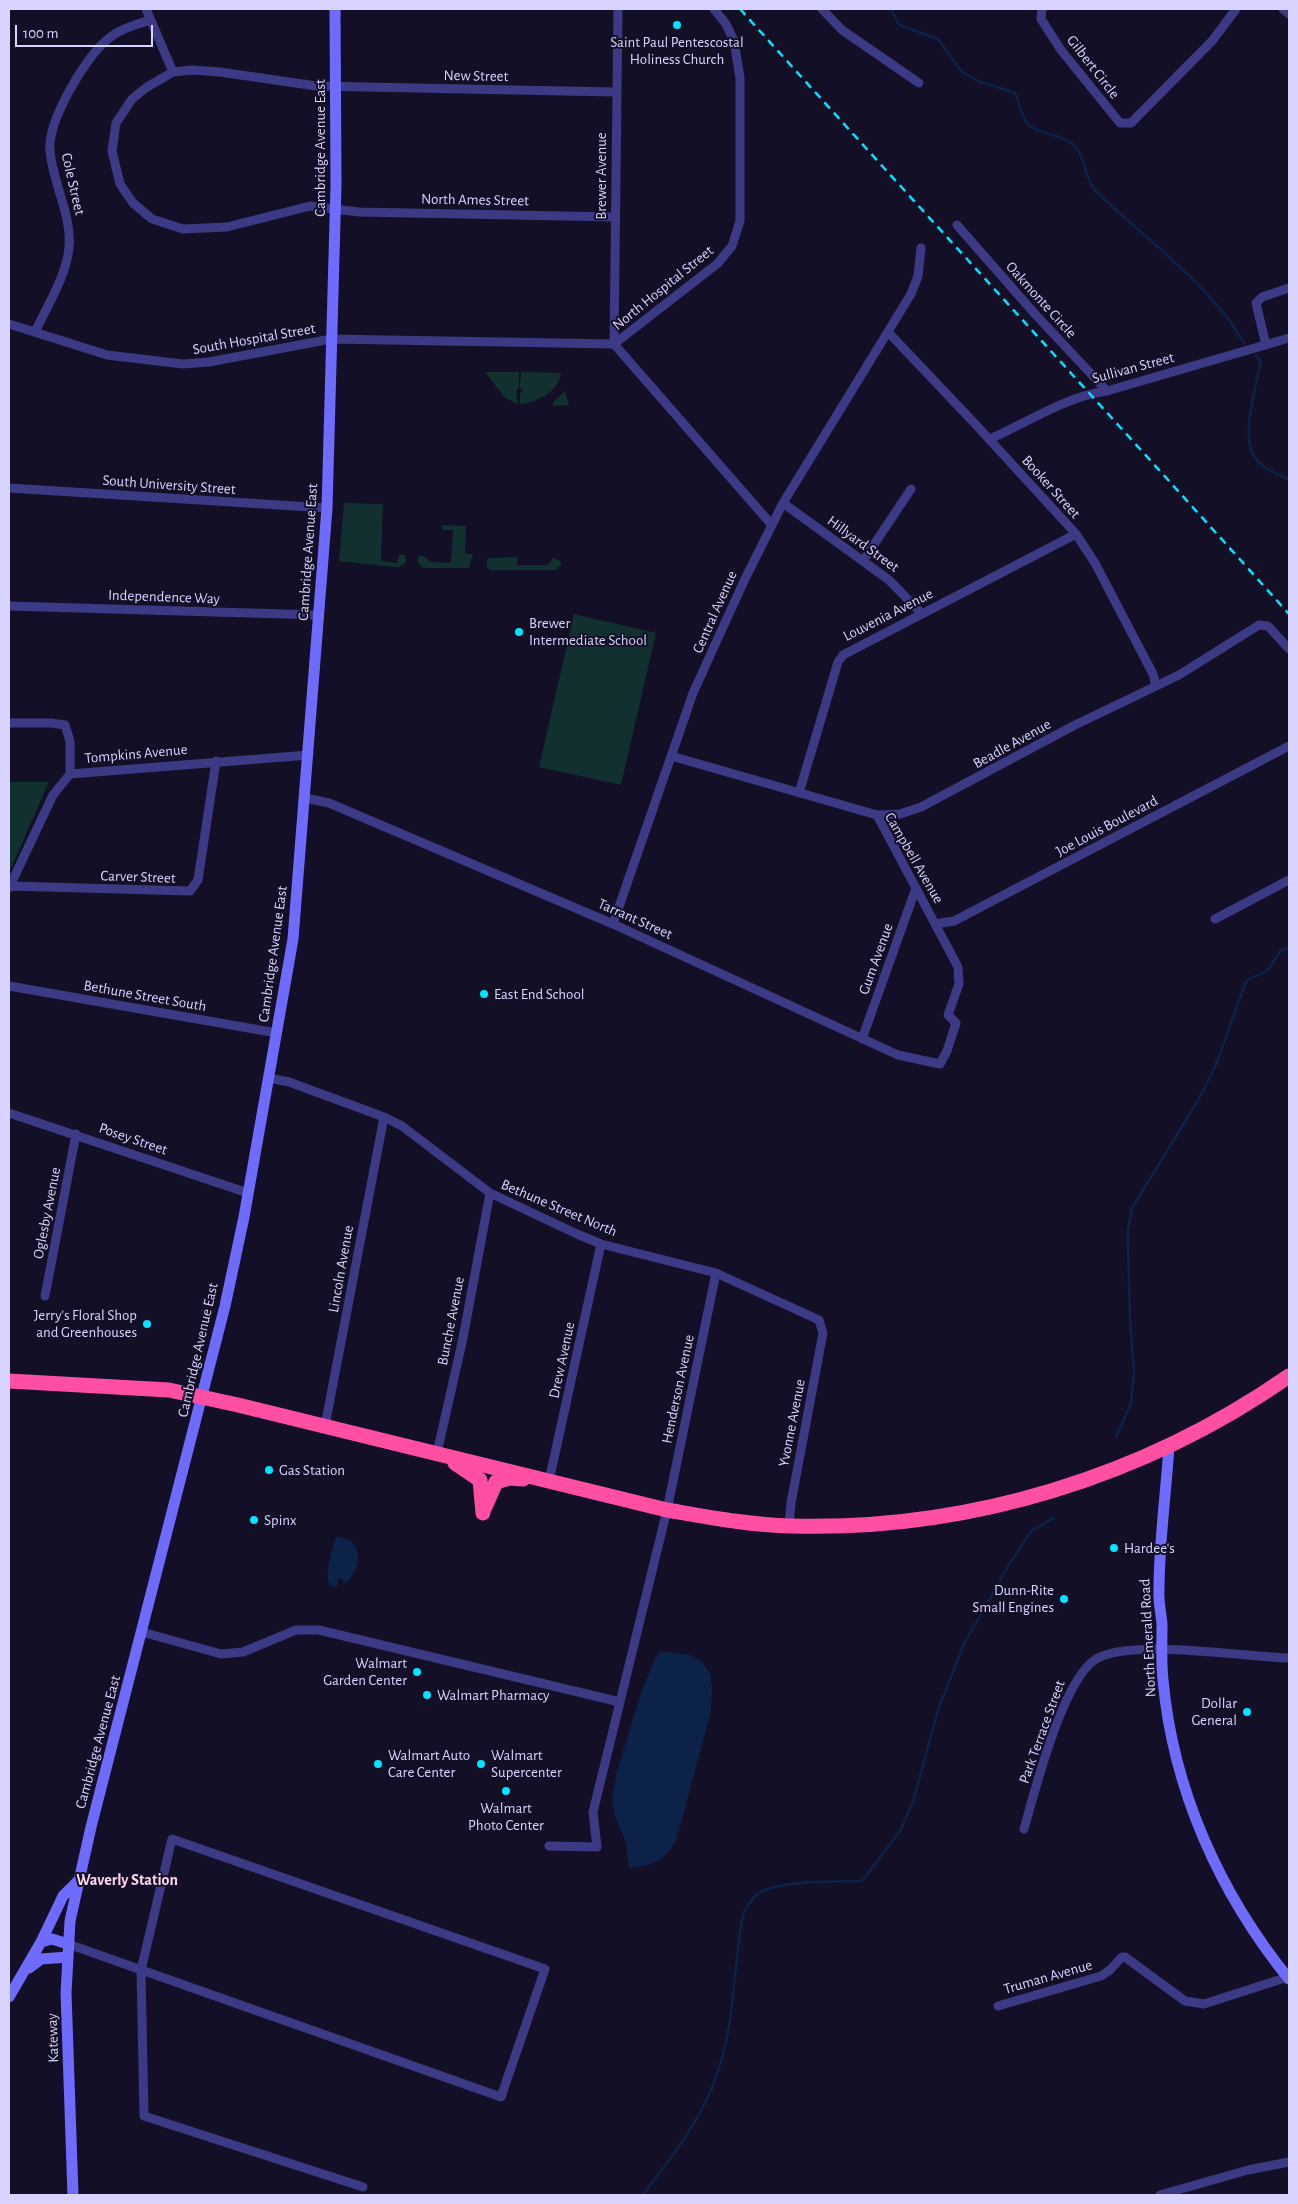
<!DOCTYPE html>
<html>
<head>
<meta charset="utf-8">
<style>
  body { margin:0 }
  #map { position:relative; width:1298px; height:2204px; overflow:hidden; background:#130f26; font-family:"Alegreya Sans",sans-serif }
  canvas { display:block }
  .frame { position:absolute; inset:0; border:10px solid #d9d4ff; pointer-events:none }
  .scale { position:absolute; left:15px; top:25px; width:138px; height:22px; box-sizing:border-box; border:2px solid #d9d4ff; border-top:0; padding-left:6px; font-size:15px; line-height:18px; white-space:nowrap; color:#d9d4ff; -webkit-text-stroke:4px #130f26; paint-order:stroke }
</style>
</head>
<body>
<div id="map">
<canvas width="1298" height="2204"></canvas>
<div class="frame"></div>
<div class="scale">100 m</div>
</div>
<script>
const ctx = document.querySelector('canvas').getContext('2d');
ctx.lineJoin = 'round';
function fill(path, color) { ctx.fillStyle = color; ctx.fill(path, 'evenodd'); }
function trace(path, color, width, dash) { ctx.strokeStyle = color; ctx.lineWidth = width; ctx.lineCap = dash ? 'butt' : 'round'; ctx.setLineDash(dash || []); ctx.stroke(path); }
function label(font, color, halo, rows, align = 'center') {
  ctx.font = font + ' "Alegreya Sans",sans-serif'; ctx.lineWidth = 4; ctx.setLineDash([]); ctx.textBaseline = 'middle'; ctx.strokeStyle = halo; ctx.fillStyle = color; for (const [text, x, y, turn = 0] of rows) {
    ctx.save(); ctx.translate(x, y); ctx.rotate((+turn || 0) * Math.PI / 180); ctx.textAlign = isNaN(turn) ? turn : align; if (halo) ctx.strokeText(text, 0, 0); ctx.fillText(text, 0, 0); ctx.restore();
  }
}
const green = new Path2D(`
  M 485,372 L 519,372 L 519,388 L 516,391 L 518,404 L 505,398 Z
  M 521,372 L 561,373 C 557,393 538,402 520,404 L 520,393 L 523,391 L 520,388 Z
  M 565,391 L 569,405 L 553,406 L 553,402 Z
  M 344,503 L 383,504 L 381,561 L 397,563 L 399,555 L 405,555 L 406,562 L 400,567 L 394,567 L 339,561 Z
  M 442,525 L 466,526 L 465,554 L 473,554 L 469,568 L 423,568 L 418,562 L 418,556 L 423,556 L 431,562 L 451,563 L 453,530 L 442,530 Z
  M 517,557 L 517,565 L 548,565 L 553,558 L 561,561 L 561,564 L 556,570 L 492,570 L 487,568 L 487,560 L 490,558 Z
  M 574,614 L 656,633 L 621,785 L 539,767 Z
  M 9,782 L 49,782 L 9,873 Z`);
const water = new Path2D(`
  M 336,1537 C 367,1538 362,1573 342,1586 L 344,1581 L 339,1578 L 337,1582 L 339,1584 L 335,1587 L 330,1585 C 324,1577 332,1547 336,1537 Z
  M 661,1651 L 691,1655 L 702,1662 L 710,1673 L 712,1687 L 711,1711 L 677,1838 C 667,1860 652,1866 629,1868 L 626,1843 L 615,1816 L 612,1799 L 616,1775 L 640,1696 L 654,1660 Z`);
const stream = new Path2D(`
  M 891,9 L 899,25 L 938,39 L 961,71 L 978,81 L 1015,93 C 1020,102 1021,118 1029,125 C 1042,136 1068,134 1078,150 C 1085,162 1085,177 1094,189 C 1145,240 1207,280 1244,343
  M 1255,355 L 1261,361 C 1256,384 1241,435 1254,456 C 1261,468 1277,474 1289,479
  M 1116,1437 L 1131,1403 L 1134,1371 L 1130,1319 L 1128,1243 L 1128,1229 L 1132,1208 L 1197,1102 L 1216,1065 L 1246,981 L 1268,970 L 1281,950 L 1289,948
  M 643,2195 C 671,2158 699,2123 715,2080 C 735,2027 733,1969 743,1914 C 747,1907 751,1898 759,1893 C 781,1880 836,1882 862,1881 L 900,1831 L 913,1802 L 938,1710 L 964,1644 L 1010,1563 L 1032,1530 L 1054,1518`);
const street = new Path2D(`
  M 146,9 L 173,72
  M 618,9 L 614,344 L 771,524
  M 822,9 L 842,30 L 919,83
  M 1042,9 L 1041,19 L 1061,50 L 1120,123 L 1131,123 L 1212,41 L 1236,9
  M 1283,9 L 1289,14
  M 615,217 L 359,212 L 310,206 L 227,227 L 183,229 L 152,219 L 133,203 L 120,184 L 112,151 L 116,123 L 132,99 L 147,87 L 173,72 L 192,70 L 220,72 L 316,86 L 615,92
  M 957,225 L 1035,314 L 1107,391
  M 9,324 L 107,355 L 183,364 L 209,362 L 331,339 L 614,344 L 717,264 L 732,246 L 740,221 L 740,78 L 734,41 L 726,24 L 714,9
  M 35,332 C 47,306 66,277 69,248 C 72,215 53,184 50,151 C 47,122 85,57 108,39 C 120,29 135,25 150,20
  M 888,332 L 978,427 L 1076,534 L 1095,563 L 1153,674 L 1156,686
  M 1266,345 L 1256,303 L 1262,297 L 1289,288
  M 990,439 C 1029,422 1064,397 1107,391 L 1289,338
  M 9,488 L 327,508
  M 783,503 L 889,580 L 921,613
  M 863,561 L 911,489
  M 9,606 L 319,615
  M 9,723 L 51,723 L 65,725 L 70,741 L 70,774
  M 70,774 L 309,755
  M 799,793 L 838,662 L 843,655 L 1076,534
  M 305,798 L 329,803 L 613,924 L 898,1055 L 940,1064 L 947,1051 L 956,1023 L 948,1015 L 959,984 L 958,967 L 877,815 L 671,756
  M 877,815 L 900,814 L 921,807 L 1073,726 L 1179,675 L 1259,625 L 1268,626 L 1289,649
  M 10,886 L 190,891 L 198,880 L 216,761
  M 9,888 L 53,795 L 70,774
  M 1215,919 L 1289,880
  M 613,924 L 693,693 L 744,581 L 783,503 L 911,294 L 918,276 L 921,248
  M 935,924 L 954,921 L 1289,746
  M 9,986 L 277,1033
  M 862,1039 L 916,888
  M 269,1078 L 289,1082 L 384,1117 L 402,1126 L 490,1193 L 577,1234 L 601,1244 L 716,1273 L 819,1320 L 823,1333 L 791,1503 L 789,1526
  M 9,1113 L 248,1193
  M 45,1296 L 76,1134
  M 325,1426 L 384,1117
  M 437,1453 L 463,1338 L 490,1193
  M 549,1481 L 601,1244
  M 142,1632 L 221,1654 L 243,1652 L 296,1630 L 319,1630 L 620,1702 L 667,1510 L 716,1273
  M 1024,1829 C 1035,1790 1063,1679 1096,1659 C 1132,1638 1244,1657 1289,1658
  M 549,1846 L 597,1847 L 593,1812 L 620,1702
  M 68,1944 L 501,2097 L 545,1969 L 172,1839 L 141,1970 L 144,2116 L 363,2187
  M 998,2006 L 1101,1976 L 1110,1970 L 1122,1957 L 1125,1957 L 1185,2001 L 1204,2004 L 1288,1977
  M 1160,2195 L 1248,2170 L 1289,2162`);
const secondary = new Path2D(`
  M 1169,1446 C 1166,1494 1159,1542 1159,1590 C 1158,1601 1161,1612 1162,1624 C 1162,1642 1161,1662 1163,1680 C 1173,1790 1220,1894 1289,1979
  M 41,1942 L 63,1896 L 78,1881
  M 29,1968 L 41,1959 L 68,1957
  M 9,1997 L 41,1942 L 52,1939 L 68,1944
  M 73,2195 L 66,1993 L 70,1921 L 91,1827 L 225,1306 L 244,1217 L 293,939 L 327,508 L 336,185 L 335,9`);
const highway = new Path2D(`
  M 9,1381 L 169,1390 L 238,1405 L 667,1510 C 708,1517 750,1525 791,1526 C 968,1531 1144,1477 1289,1376
  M 455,1463 L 480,1480 L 483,1513
  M 485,1507 L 496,1482 L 509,1478 L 523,1479`);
const rail = new Path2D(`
  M 740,9 C 922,211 1107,411 1289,614`);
const markers = [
  [677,25,5,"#00e5ff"],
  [519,632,5,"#00e5ff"],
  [484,994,5,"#00e5ff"],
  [147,1324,5,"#00e5ff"],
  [269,1470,5,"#00e5ff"],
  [254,1520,5,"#00e5ff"],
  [1114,1548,5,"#00e5ff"],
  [1064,1599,5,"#00e5ff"],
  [417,1672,5,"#00e5ff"],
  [427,1695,5,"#00e5ff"],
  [1247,1712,5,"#00e5ff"],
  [378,1764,5,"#00e5ff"],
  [481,1764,5,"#00e5ff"],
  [506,1791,5,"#00e5ff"]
];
const poiNames = [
  ["Saint Paul Pentescostal",677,42,"center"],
  ["Holiness Church",677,59,"center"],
  ["Brewer",529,623],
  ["Intermediate School",529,640],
  ["East End School",494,994],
  ["Jerry's Floral Shop",137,1315,"right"],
  ["and Greenhouses",137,1332,"right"],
  ["Gas Station",279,1470],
  ["Spinx",264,1520],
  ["Hardee's",1124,1548],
  ["Dunn-Rite",1054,1590,"right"],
  ["Small Engines",1054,1607,"right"],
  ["Walmart",407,1663,"right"],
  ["Garden Center",407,1680,"right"],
  ["Walmart Pharmacy",437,1695],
  ["Dollar",1237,1703,"right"],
  ["General",1237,1720,"right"],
  ["Walmart Auto",388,1755],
  ["Care Center",388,1772],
  ["Walmart",491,1755],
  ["Supercenter",491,1772],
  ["Walmart",506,1808,"center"],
  ["Photo Center",506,1825,"center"]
];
const streetNames = [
  ["Gilbert Circle",1093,67,52],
  ["New Street",476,76,1],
  ["Cambridge Avenue East",320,148,-90],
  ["Brewer Avenue",601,176,-90],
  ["Cole Street",73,184,77],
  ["North Ames Street",475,200,1],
  ["North Hospital Street",663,288,-39],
  ["Oakmonte Circle",1041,300,48],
  ["South Hospital Street",254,339,-10],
  ["Sullivan Street",1133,368,-15],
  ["South University Street",169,485,4],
  ["Booker Street",1051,487,48],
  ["Hillyard Street",863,544,36],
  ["Cambridge Avenue East",308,552,-86],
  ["Independence Way",164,597,2],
  ["Central Avenue",715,612,-66],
  ["Louvenia Avenue",888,615,-27],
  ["Beadle Avenue",1012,744,-29],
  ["Tompkins Avenue",136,754,-5],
  ["Joe Louis Boulevard",1107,826,-28],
  ["Campbell Avenue",914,858,60],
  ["Carver Street",138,877,2],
  ["Tarrant Street",635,919,24],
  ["Cambridge Avenue East",273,954,-82],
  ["Gum Avenue",876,959,-70],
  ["Bethune Street South",145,996,10],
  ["Posey Street",133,1139,19],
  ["Bethune Street North",559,1208,23],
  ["Oglesby Avenue",47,1213,-79],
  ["Lincoln Avenue",341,1269,-80],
  ["Bunche Avenue",451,1321,-79],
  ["Cambridge Avenue East",198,1350,-77],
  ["Drew Avenue",562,1360,-78],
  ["Henderson Avenue",678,1389,-78],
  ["Yvonne Avenue",792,1423,-79],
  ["North Emerald Road",1148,1638,-93],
  ["Park Terrace Street",1042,1732,-70],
  ["Cambridge Avenue East",98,1742,-75],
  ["Truman Avenue",1048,1977,-16],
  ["Kateway",53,2038,-92]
];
const neighbourhoodNames = [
  ["Waverly Station",127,1880]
];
fill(green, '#12302f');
fill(water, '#0c2248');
trace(stream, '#0c2248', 2.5);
trace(street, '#3d3a85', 9);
trace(secondary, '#6f6bff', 11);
trace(highway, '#ff4fa3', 15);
trace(rail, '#00e5ff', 2.5, [8, 6]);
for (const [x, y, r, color] of markers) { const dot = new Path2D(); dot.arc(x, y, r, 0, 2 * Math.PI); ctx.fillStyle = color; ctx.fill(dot); trace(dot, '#130f26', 2); }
label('15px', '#d9d4ff', '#130f26', poiNames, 'left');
label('15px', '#d9d4ff', '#130f26', streetNames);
label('bold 16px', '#ffd6f0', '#130f26', neighbourhoodNames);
</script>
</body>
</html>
